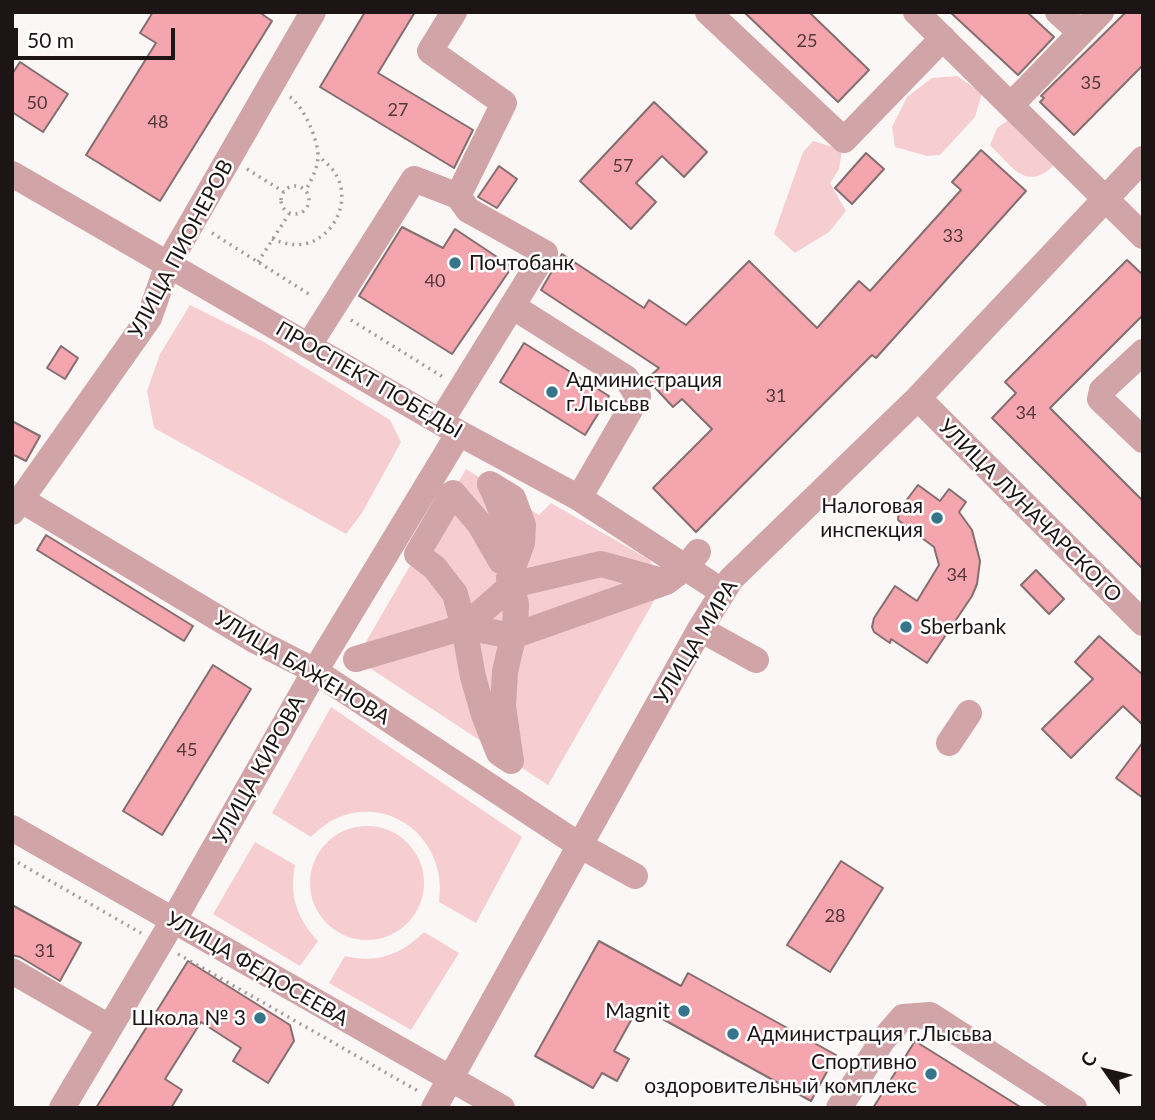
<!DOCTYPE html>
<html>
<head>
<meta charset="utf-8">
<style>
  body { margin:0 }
  #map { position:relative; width:1155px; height:1120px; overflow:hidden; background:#fcf7f7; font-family:Lato,sans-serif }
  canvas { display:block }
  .frame { position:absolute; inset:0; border:14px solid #1d1415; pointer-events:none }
  .north { position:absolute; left:1071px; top:1036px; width:70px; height:70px; -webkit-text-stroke:5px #fff; paint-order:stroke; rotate:304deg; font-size:19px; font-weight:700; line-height:28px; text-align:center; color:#1d1415 }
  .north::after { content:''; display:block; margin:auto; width:24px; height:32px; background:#1d1415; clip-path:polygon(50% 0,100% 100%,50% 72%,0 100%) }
  .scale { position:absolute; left:14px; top:28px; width:161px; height:32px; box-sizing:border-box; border:4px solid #1d1415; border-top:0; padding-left:9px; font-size:21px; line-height:24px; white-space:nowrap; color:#1d1415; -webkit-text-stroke:5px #fff; paint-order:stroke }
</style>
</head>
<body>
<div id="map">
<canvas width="1155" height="1120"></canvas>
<div class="frame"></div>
<div class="north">С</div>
<div class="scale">50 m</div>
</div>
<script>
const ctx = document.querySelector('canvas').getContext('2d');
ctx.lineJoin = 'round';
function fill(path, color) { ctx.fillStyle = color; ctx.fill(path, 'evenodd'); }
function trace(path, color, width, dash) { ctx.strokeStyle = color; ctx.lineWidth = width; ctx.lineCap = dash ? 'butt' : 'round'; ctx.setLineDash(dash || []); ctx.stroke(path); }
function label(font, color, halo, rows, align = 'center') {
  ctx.font = font + ' Lato,sans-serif'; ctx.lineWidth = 5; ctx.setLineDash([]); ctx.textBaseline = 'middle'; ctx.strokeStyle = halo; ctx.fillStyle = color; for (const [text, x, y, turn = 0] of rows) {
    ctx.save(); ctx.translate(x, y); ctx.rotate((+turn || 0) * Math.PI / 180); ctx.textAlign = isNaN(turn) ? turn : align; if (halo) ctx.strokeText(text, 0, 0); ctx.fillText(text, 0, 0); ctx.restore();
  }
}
const green = new Path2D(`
  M 957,76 L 982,93 L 975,117 L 940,155 L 927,156 L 895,147 L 892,127 L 907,97 L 932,78 Z
  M 1013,117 L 1058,161 C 1028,194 1014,169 990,145 L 997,128 Z
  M 813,141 L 842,150 L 839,169 L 830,183 L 846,211 L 829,232 L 795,253 L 774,234 L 803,152 Z
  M 190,305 L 264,342 L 390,420 L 401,442 L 362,513 L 346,534 L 154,428 L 147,391 L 160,354 Z
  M 466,469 L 539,515 L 551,503 L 650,560 L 662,587 L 548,785 L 356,659 Z
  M 331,707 L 522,837 L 476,923 L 439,902 C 448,846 398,797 342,816 C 330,820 320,828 311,837 L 272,813 Z
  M310 883a57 57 0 1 1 114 0a57 57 0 1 1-114 0Z
  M 255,842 L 295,865 C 289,895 297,919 318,941 L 300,966 L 213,914 Z
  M 424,932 L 459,953 L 411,1030 L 329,983 L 345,956 C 377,964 402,954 424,932 Z`);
const building = new Path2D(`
  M 153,12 L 259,12 L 272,21 L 160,201 L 86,155 L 156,43 L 140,33 Z
  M 365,12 L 415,12 L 378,73 L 473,130 L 454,168 L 320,87 Z
  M 744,12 L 809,12 L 869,70 L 838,102 Z
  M 950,12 L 1027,12 L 1054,37 L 1018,75 Z
  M 1126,12 L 1143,12 L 1143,65 L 1074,135 L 1040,102 L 1044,98 L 1041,96 Z
  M 20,62 L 68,94 L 43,132 L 12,112 L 12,74 Z
  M 654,102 L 707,152 L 684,177 L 662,156 L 636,183 L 656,202 L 631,229 L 580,181 Z
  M 981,150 L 1026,191 L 876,358 L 872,355 L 696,532 L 653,488 L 712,429 L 682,399 L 673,407 L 647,379 L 659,368 L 541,290 L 562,254 L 644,308 L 649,300 L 686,325 L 749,261 L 817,328 L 859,281 L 870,291 L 961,190 L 952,182 Z
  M 866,153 L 884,169 L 852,204 L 835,188 Z
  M 499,166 L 517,179 L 497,208 L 478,197 Z
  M 402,227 L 443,248 L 455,229 L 512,267 L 452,354 L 359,296 Z
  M 1127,260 L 1143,275 L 1143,315 L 1050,408 L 1143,501 L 1143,569 L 992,418 L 1016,393 L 1005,382 Z
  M 524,343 L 609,396 L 585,435 L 500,382 Z
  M 61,346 L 78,358 L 65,379 L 47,368 Z
  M 12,421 L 40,436 L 26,461 L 12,454 Z
  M 918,485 L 940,501 L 949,489 L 966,502 L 959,512 L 972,530 L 980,561 L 977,584 L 972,596 L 927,663 L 891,639 L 890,643 L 874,632 L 872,627 L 874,618 L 895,586 L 917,601 L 939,565 L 934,547 L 898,520 L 899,510 Z
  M 46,535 L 193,626 L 184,641 L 37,550 Z
  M 1036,570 L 1064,599 L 1049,614 L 1021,585 Z
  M 1099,636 L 1143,675 L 1143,725 L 1123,706 L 1071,758 L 1042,729 L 1093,679 L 1075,662 Z
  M 213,665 L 251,689 L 162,835 L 123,811 Z
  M 1143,742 L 1143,798 L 1116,778 Z
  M 841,861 L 883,888 L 830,972 L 787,945 Z
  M 12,905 L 81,943 L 60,981 L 20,957 L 12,955 Z
  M 599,941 L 681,986 L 688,973 L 836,1055 L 811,1101 L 639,1006 L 614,1051 L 629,1059 L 617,1081 L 602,1073 L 593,1088 L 535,1056 Z
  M 188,961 L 290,1025 L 294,1041 L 268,1083 L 233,1061 L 241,1048 L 201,1022 L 165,1079 L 182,1090 L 171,1108 L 96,1108 Z
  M 915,1041 L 1022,1108 L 873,1108 Z`);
const path = new Path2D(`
  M 290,97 C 304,107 319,141 318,158 C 317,170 311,180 306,190
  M 247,169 L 284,192
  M281 200a14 14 0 1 1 28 0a14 14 0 1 1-28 0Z
  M 212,233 L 312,296
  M 272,239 C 282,243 293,246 304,244 C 331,239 349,207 339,181 C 335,170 327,163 318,156
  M 258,262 L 289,214
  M 351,320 L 443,377
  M 12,859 L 141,933
  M 178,954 L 418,1091`);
const minor = new Path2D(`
  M 708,12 L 844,140 L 943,38
  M 916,12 L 1143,236
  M 1058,12 L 1081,33
  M 1011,105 L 1101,12
  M 12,174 L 459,433 L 579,498 L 723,592
  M 512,306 L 626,378 L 638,396 L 579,498
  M 309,345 L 414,179 L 458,196
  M 1143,352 L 1102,390 L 1100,399 L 1143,440
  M 918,398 L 1143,623
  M 441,421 L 545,253 L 468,210 L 458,196 L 504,103 L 430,51 L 454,12
  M 490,484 L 513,498 L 523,525 L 522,543 L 509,578 L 516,604 L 515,628 L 505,672 L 503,706 L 511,761 L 499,753 L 484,715 L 473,677 L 464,627 L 455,594 L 435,568 L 417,554 L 453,493 L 479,523 L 501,561 C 513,533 502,510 490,484 Z
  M 20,499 L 256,641 L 315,671 L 579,845 L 635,876
  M 12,512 L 149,318 L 168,264 L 313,12
  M 464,627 L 512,585 L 601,564 L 666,582
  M 700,629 L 756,660
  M 356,659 L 464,627 L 513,636 L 666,582 L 686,567 L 698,552
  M 949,743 L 969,713
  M 12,828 L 502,1108
  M 12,971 L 109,1027
  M 62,1108 L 173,921 L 315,671 L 459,433
  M 434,1108 L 700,629 L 731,579 L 918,398 L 1143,159
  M 839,1108 L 882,1041 L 903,1017 L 930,1015 L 1074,1108`);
const markers = [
  [455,263,7,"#36758a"],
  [552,392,7,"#36758a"],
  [937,518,7,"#36758a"],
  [906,627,7,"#36758a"],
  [684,1011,7,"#36758a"],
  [260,1018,7,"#36758a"],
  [733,1034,7,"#36758a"],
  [931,1074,7,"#36758a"]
];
const numberNames = [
  ["25",807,41],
  ["35",1091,83],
  ["50",37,103],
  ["27",398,110],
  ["48",158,122],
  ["57",623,166],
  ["33",953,236],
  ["40",435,281],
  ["31",776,396],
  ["34",1026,413],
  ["34",957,575],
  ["45",187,750],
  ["28",835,916],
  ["31",45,951]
];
const streetNames = [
  ["УЛИЦА ПИОНЕРОВ",181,249,-62],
  ["ПРОСПЕКТ ПОБЕДЫ",369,380,30],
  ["УЛИЦА ЛУНАЧАРСКОГО",1030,511,45],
  ["УЛИЦА МИРА",696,642,-59],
  ["УЛИЦА БАЖЕНОВА",302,668,31],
  ["УЛИЦА КИРОВА",259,770,-61],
  ["УЛИЦА ФЕДОСЕЕВА",257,969,30]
];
const poiNames = [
  ["Почтобанк",469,263],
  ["Администрация",566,380],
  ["г.Лысьвв",566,404],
  ["Налоговая",923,506,"right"],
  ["инспекция",923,530,"right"],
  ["Sberbank",920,627],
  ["Magnit",670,1011,"right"],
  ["Школа № 3",246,1018,"right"],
  ["Администрация г.Лысьва",747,1034],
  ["Спортивно",917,1062,"right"],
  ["оздоровительный комплекс",917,1086,"right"]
];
fill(green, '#f6ced1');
fill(building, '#f4a5ad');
trace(building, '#846e6f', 2);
trace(path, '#a39c9d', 3.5, [2, 5]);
trace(minor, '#d1a4a8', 26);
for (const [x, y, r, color] of markers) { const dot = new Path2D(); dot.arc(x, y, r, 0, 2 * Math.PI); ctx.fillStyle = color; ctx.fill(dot); trace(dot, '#fff', 2.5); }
label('18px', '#53383b', null, numberNames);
label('21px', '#1d1415', '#fff', streetNames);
label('21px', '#1d1415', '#fff', poiNames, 'left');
</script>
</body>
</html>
